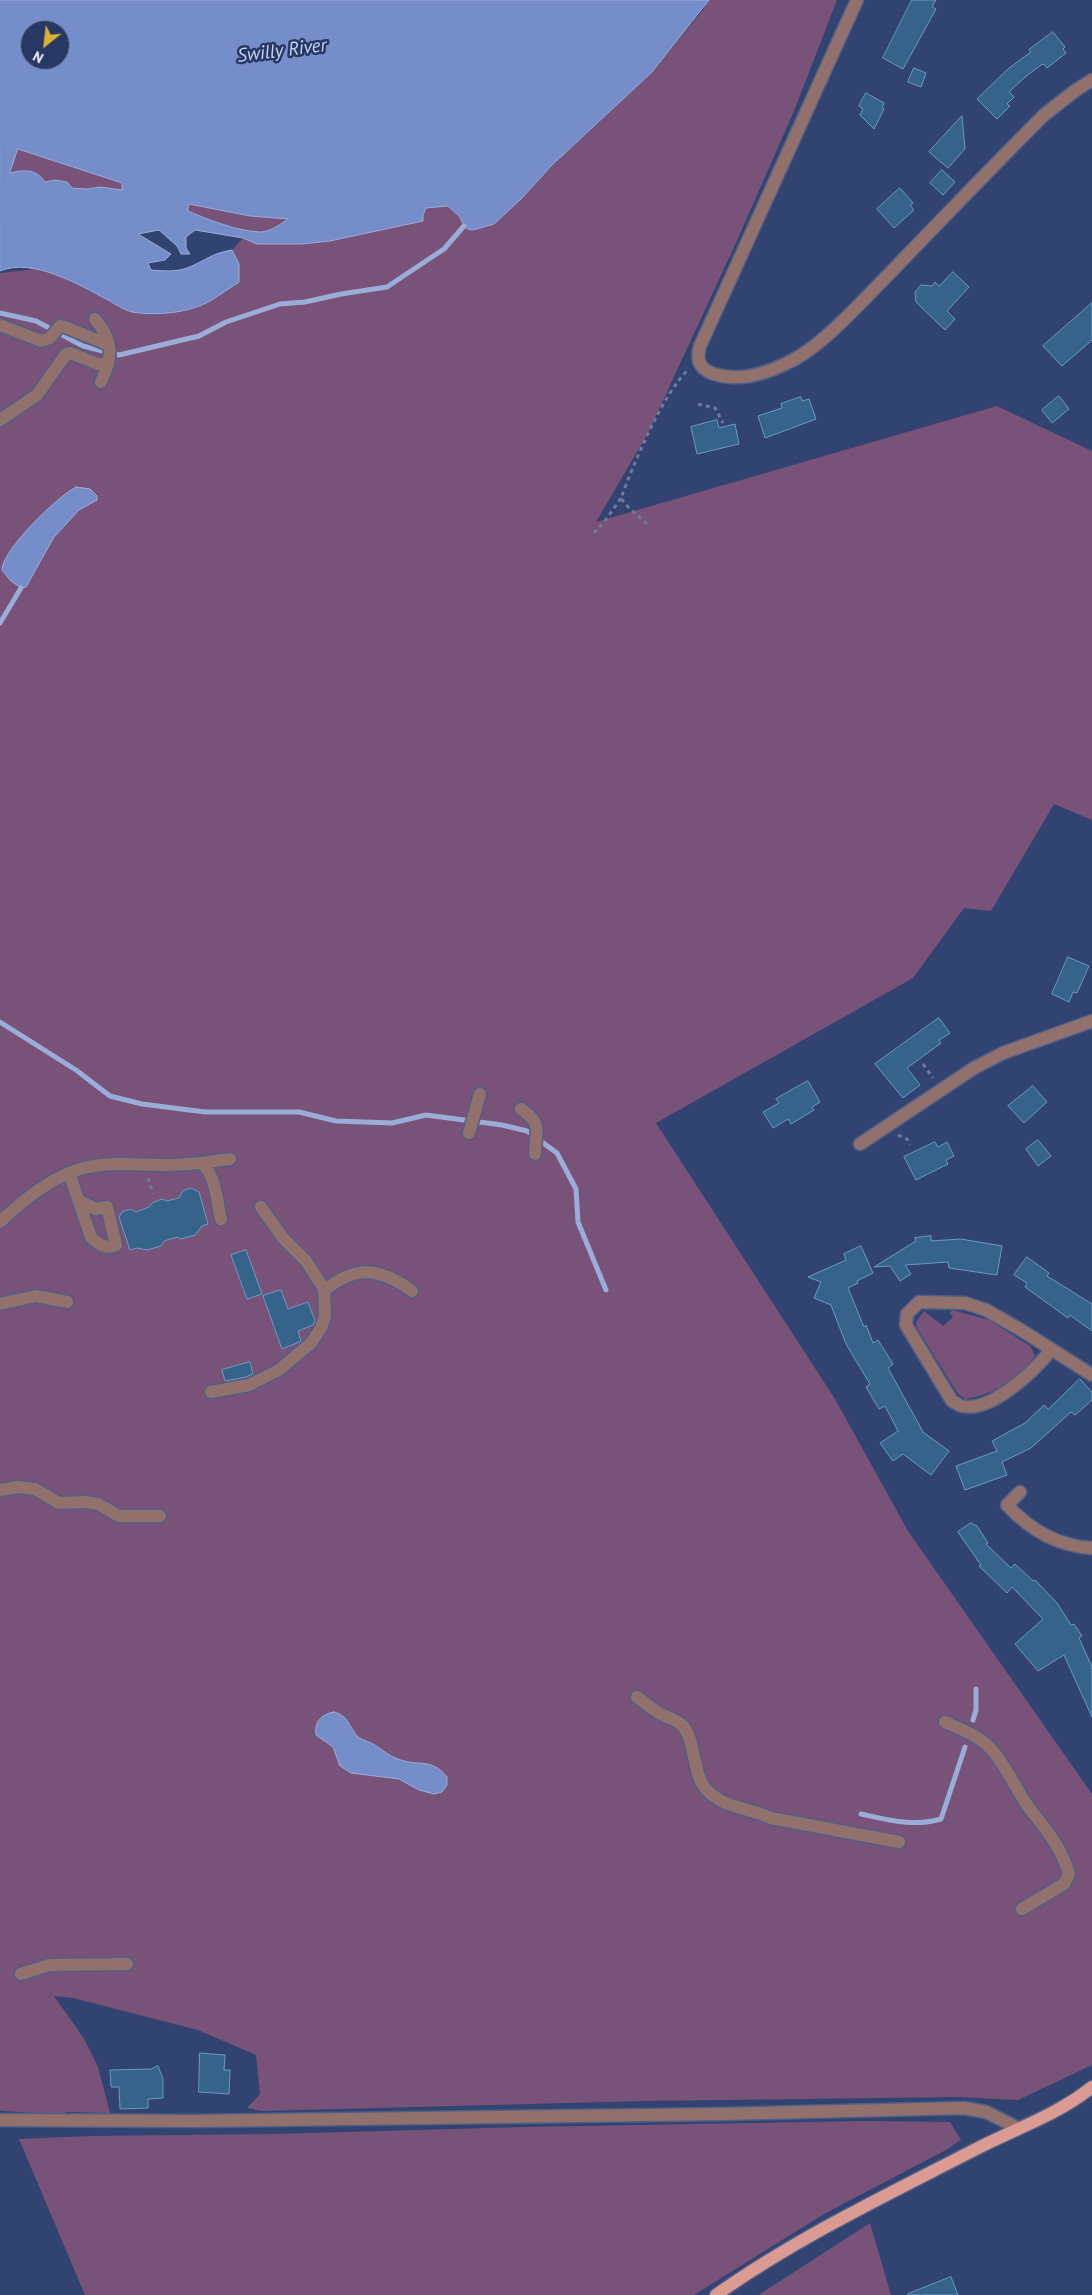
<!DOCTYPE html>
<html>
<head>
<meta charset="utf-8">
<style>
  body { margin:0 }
  #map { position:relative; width:1092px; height:2295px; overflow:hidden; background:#314371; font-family:"PT Sans",sans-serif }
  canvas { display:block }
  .north { position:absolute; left:20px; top:20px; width:50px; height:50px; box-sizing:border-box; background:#273865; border:1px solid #7884a1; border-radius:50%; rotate:209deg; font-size:14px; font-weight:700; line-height:20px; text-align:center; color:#f2f5fa }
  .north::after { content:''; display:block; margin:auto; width:18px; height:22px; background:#dfb034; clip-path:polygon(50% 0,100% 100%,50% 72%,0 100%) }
</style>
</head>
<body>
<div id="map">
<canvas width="1092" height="2295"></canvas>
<div class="north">N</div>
</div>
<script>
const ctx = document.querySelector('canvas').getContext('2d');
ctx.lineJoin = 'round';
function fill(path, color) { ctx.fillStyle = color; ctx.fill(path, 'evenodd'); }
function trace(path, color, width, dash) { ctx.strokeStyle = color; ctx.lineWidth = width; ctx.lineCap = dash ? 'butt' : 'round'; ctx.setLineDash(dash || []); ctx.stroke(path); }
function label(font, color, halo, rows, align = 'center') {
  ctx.font = font + ' "PT Sans",sans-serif'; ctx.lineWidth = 5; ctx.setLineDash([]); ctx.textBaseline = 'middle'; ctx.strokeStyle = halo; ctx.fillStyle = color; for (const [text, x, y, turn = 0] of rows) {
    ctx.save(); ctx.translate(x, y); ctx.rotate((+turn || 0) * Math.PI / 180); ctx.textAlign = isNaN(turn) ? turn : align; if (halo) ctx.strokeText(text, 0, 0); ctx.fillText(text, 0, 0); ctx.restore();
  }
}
const green = new Path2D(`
  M 708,0 L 837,0 L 794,111 L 735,245 L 647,435 L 596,522 L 997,406 L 1092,451 L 1092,820 L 1054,804 L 991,911 L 964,908 L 913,978 L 656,1123 L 835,1399 L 908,1531 L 1092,1794 L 1092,2065 L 1018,2100 L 957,2097 L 645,2101 L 261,2111 L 248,2108 L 248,2107 L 260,2094 L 256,2055 L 198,2030 L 73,1998 L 54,1996 L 83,2037 L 98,2067 L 110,2113 L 66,2112 L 64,2115 L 3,2111 L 0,2110 L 0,273 L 35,269 L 60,276 L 129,311 L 239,264 L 232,250 L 243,238 L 257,244 L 303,244 L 330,241 L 423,221 L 423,215 L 426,208 L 448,206 L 460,217 L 464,226 L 522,198 L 551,166 L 652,72 L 703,10 Z
  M 18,149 L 122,183 L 122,190 L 101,187 L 86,189 L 71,188 L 55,180 L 45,182 L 9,173 Z
  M 189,203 L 250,216 L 289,218 C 281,223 271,232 261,232 C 241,232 206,218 188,211 Z
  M 952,1310 L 989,1320 L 1030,1346 L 1035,1355 C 1021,1378 991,1396 965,1399 L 958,1394 L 917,1328 L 916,1322 L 924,1311 L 943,1326 L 953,1317 L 950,1313 Z
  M 865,2121 L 950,2122 L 961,2140 L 944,2151 L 824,2214 L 694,2295 L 85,2295 L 19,2139 L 90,2136 L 274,2134 L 523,2127 Z
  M 870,2223 L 891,2295 L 759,2295 L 760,2294 Z`);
const water = new Path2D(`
  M 0,0 L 709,0 L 652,72 L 551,166 L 522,198 L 494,224 L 473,230 L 468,229 L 464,226 L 460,217 L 448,206 L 426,208 L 423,215 L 423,221 L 330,241 L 303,244 L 257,244 L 243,238 L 195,230 L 186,237 L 186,248 L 190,254 L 181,254 L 177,246 L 159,230 L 138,234 L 171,254 L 165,260 L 148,263 L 151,270 C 163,271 176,272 187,268 C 205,261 212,253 232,250 L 239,264 L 239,282 C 230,288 220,295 210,301 C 189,313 156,316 132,312 C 124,310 115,304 108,300 C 79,285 33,257 0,271 ZM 30,30 L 60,30 L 60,60 L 30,60 ZM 18,149 L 122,183 L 122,190 L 101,187 L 86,189 L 72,188 L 67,182 L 55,180 L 45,182 C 35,168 24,170 10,173 ZM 189,204 L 250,216 L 288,219 C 281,224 270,232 260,232 C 237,231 209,220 188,211 Z
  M 76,487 L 90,489 L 97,496 L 97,500 L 79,510 L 54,537 L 26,587 L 21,588 L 11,581 L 2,570 C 2,550 58,496 76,487 Z
  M 334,1712 C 349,1716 348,1725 357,1736 C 360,1739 367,1741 371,1743 C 380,1747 388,1756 398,1759 C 418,1767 431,1757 447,1777 L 447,1785 L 442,1792 L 434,1794 L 419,1790 L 399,1779 L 351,1773 L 340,1766 L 333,1747 L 316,1735 C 314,1722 321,1714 334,1712 Z`);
const stream = new Path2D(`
  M 0,313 L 36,321 L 83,346 L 119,355 L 199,336 L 226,322 L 280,304 L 305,302 L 341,294 L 387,287 L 444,249 L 464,226
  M 0,623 L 21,588
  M 0,1022 L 76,1070 L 110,1096 L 142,1104 L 205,1112 L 299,1112 L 336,1121 L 392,1123 L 426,1115 L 502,1125 L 527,1131 L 557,1153 L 576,1189 L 578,1222 L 606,1290
  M 973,1720 L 976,1710 L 976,1689
  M 861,1814 C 888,1820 914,1827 941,1819 L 965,1747`);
const building = new Path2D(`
  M 912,0 L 936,0 L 932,7 L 936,9 L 903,69 L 883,58 Z
  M 1053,32 L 1065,47 L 1063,49 L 1066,53 L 1047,68 L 1044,64 L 1041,65 L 1025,77 L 1009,92 L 1014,97 L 1007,104 L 1010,106 L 997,119 L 977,99 L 1009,68 L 1031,52 L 1029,50 Z
  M 914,68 L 926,73 L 921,87 L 908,82 Z
  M 866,93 L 884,103 L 882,108 L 884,109 L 874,129 L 860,115 L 863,109 L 859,106 Z
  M 962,116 L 965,149 L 948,168 L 929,152 Z
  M 942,170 L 955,182 L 943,195 L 930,183 Z
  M 900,188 L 913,203 L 910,205 L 914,210 L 894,228 L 877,209 Z
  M 953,272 L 969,287 L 947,311 L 955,319 L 945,330 L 916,302 L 915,292 L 921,285 L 932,286 L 935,282 L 939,286 Z
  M 1092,303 L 1092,340 L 1062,366 L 1043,346 Z
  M 1059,396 L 1069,409 L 1052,423 L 1042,410 Z
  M 801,397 L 802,401 L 809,399 L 816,419 L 765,438 L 758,416 L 782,408 L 781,404 Z
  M 717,420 L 719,428 L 735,424 L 739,444 L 697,454 L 691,427 Z
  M 1068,957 L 1089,966 L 1077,993 L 1073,992 L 1069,1002 L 1052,994 Z
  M 939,1018 L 950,1033 L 939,1040 L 941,1043 L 907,1068 L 920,1085 L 903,1098 L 875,1064 Z
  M 808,1081 L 820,1102 L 812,1107 L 814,1110 L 791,1124 L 788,1119 L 773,1128 L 763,1112 L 779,1103 L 776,1099 Z
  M 1033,1086 L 1047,1102 L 1024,1123 L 1008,1106 Z
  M 1038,1140 L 1051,1156 L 1038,1166 L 1026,1149 Z
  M 935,1142 L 938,1147 L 947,1142 L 954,1156 L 946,1160 L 948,1164 L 916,1180 L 904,1157 Z
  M 191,1188 L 199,1192 L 208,1224 L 202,1226 L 195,1235 L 181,1239 L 177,1237 L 164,1241 L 161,1246 L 147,1250 L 137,1248 L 130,1250 L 119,1217 L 122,1212 L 130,1209 L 136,1212 L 149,1207 L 152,1203 L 162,1199 L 167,1201 L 179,1198 L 183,1191 Z
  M 931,1236 L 931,1241 L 961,1239 L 1002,1246 L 997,1275 L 949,1268 L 948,1262 L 905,1265 L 911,1274 L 900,1281 L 890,1266 L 874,1267 L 916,1241 L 915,1238 Z
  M 861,1246 L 873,1273 L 857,1281 L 858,1283 L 848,1288 L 864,1327 L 866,1325 L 873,1343 L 878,1340 L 893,1364 L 888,1368 L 923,1432 L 949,1451 L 931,1475 L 903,1454 L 893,1461 L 880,1443 L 898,1431 L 885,1406 L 879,1409 L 866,1387 L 870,1384 L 846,1344 L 831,1305 L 814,1298 L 821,1282 L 808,1277 L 846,1260 L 844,1254 Z
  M 246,1250 L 262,1294 L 247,1299 L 231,1255 Z
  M 1027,1257 L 1049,1273 L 1047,1276 L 1092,1304 L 1092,1331 L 1070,1315 L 1068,1318 L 1025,1287 L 1027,1283 L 1014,1275 Z
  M 281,1290 L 288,1309 L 308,1302 L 315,1321 L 313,1325 L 298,1331 L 301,1341 L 299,1342 L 282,1349 L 263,1296 Z
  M 250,1362 L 253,1374 L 246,1377 L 225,1381 L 222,1370 Z
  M 1080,1379 L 1092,1392 L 1092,1400 L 1075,1415 L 1071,1412 L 1031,1448 L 1002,1462 L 1007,1475 L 965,1490 L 956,1466 L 997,1451 L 992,1441 L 1025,1423 L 1044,1405 L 1048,1409 Z
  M 971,1523 L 977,1526 L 988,1543 L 986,1544 L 1011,1568 L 1015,1564 L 1033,1581 L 1035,1580 L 1057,1603 L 1071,1625 L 1074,1624 L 1082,1636 L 1079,1638 L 1092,1667 L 1092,1717 L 1064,1655 L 1038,1671 L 1015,1644 L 1043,1619 L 1012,1587 L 1007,1593 L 979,1566 L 981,1565 L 958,1532 Z
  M 200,2053 L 225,2055 L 224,2070 L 230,2070 L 229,2094 L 199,2092 Z
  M 158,2066 L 163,2079 L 163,2098 L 148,2099 L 148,2108 L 120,2109 L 119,2087 L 111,2087 L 110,2070 L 151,2069 Z
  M 951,2277 L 958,2295 L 908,2295 L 908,2294 Z`);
const path = new Path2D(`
  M 698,404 L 715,408 L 723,423
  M 647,524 L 625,504 L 621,498 C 634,463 662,395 688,370
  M 594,533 L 605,521 L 621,498
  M 923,1064 L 933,1078
  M 898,1135 L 907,1139 L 910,1145
  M 148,1178 L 153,1194`);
const minor = new Path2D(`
  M 857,0 L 700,346 C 696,360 699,369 714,374 C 739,382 765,374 787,363 C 821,348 863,300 890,273 C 941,220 992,167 1044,115 L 1076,90 L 1092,80
  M 95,319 C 114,342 113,356 101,382
  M 0,325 L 41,341 L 50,338 L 60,326 L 65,327 L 109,345
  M 0,420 L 37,395 L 66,354 L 70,353 L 98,364 L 108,365
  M 521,1109 C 544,1125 535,1131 535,1154
  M 469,1133 L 480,1094
  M 860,1144 L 974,1068 L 1003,1053 L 1092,1021
  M 202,1163 C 217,1179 216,1199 221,1219
  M 69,1173 L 91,1237 C 98,1244 105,1250 116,1245 L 107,1207 L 96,1209 L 79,1201
  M 0,1222 C 23,1200 52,1176 84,1168 C 111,1161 141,1165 168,1165 C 189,1165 209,1162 230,1159
  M 324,1291 C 356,1264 380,1268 412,1291
  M 0,1304 L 36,1296 L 67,1302
  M 1051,1350 C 1035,1370 991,1413 962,1406 C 959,1406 955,1402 952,1401 L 906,1325 L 907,1314 L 919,1302 L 965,1303 L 986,1310 L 1021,1330 L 1092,1375
  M 211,1392 L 249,1385 L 279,1370 L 311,1343 L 321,1328 L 325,1316 L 324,1289 L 306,1261 L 283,1238 L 261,1207
  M 0,1490 L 18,1487 L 35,1489 L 59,1503 L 85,1502 L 98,1504 L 119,1516 L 160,1516
  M 1020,1492 L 1007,1505 C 1030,1530 1057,1546 1092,1548
  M 637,1697 C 644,1702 651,1708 659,1713 C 666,1717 678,1720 683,1726 C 696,1743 692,1770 705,1788 C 721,1808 750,1808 771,1818 L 899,1842
  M 945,1722 C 960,1729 977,1735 989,1747 C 1005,1763 1014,1786 1027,1805 C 1044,1828 1061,1845 1069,1874 L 1064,1884 L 1022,1909
  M 21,1974 L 49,1965 L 127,1964
  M 0,2120 L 194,2121 L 723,2114 L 964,2108 L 986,2112 L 1018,2128`);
const major = new Path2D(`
  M 716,2295 C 798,2237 889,2194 978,2148 C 1015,2129 1059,2114 1092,2087`);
const waterNames = [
  ["Swilly River",282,51,-7]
];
fill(green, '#795279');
fill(water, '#758ec9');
trace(water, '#9aadd8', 1);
trace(stream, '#9aadd8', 5);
fill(building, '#36638a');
trace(building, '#6b9ac4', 1);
trace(minor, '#505f87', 15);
trace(major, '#505f87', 15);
trace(path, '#6e7b9c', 3, [4, 4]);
trace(minor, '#92716d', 12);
trace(major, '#db9a92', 12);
label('italic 19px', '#c6d5f6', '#273865', waterNames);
</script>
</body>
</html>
